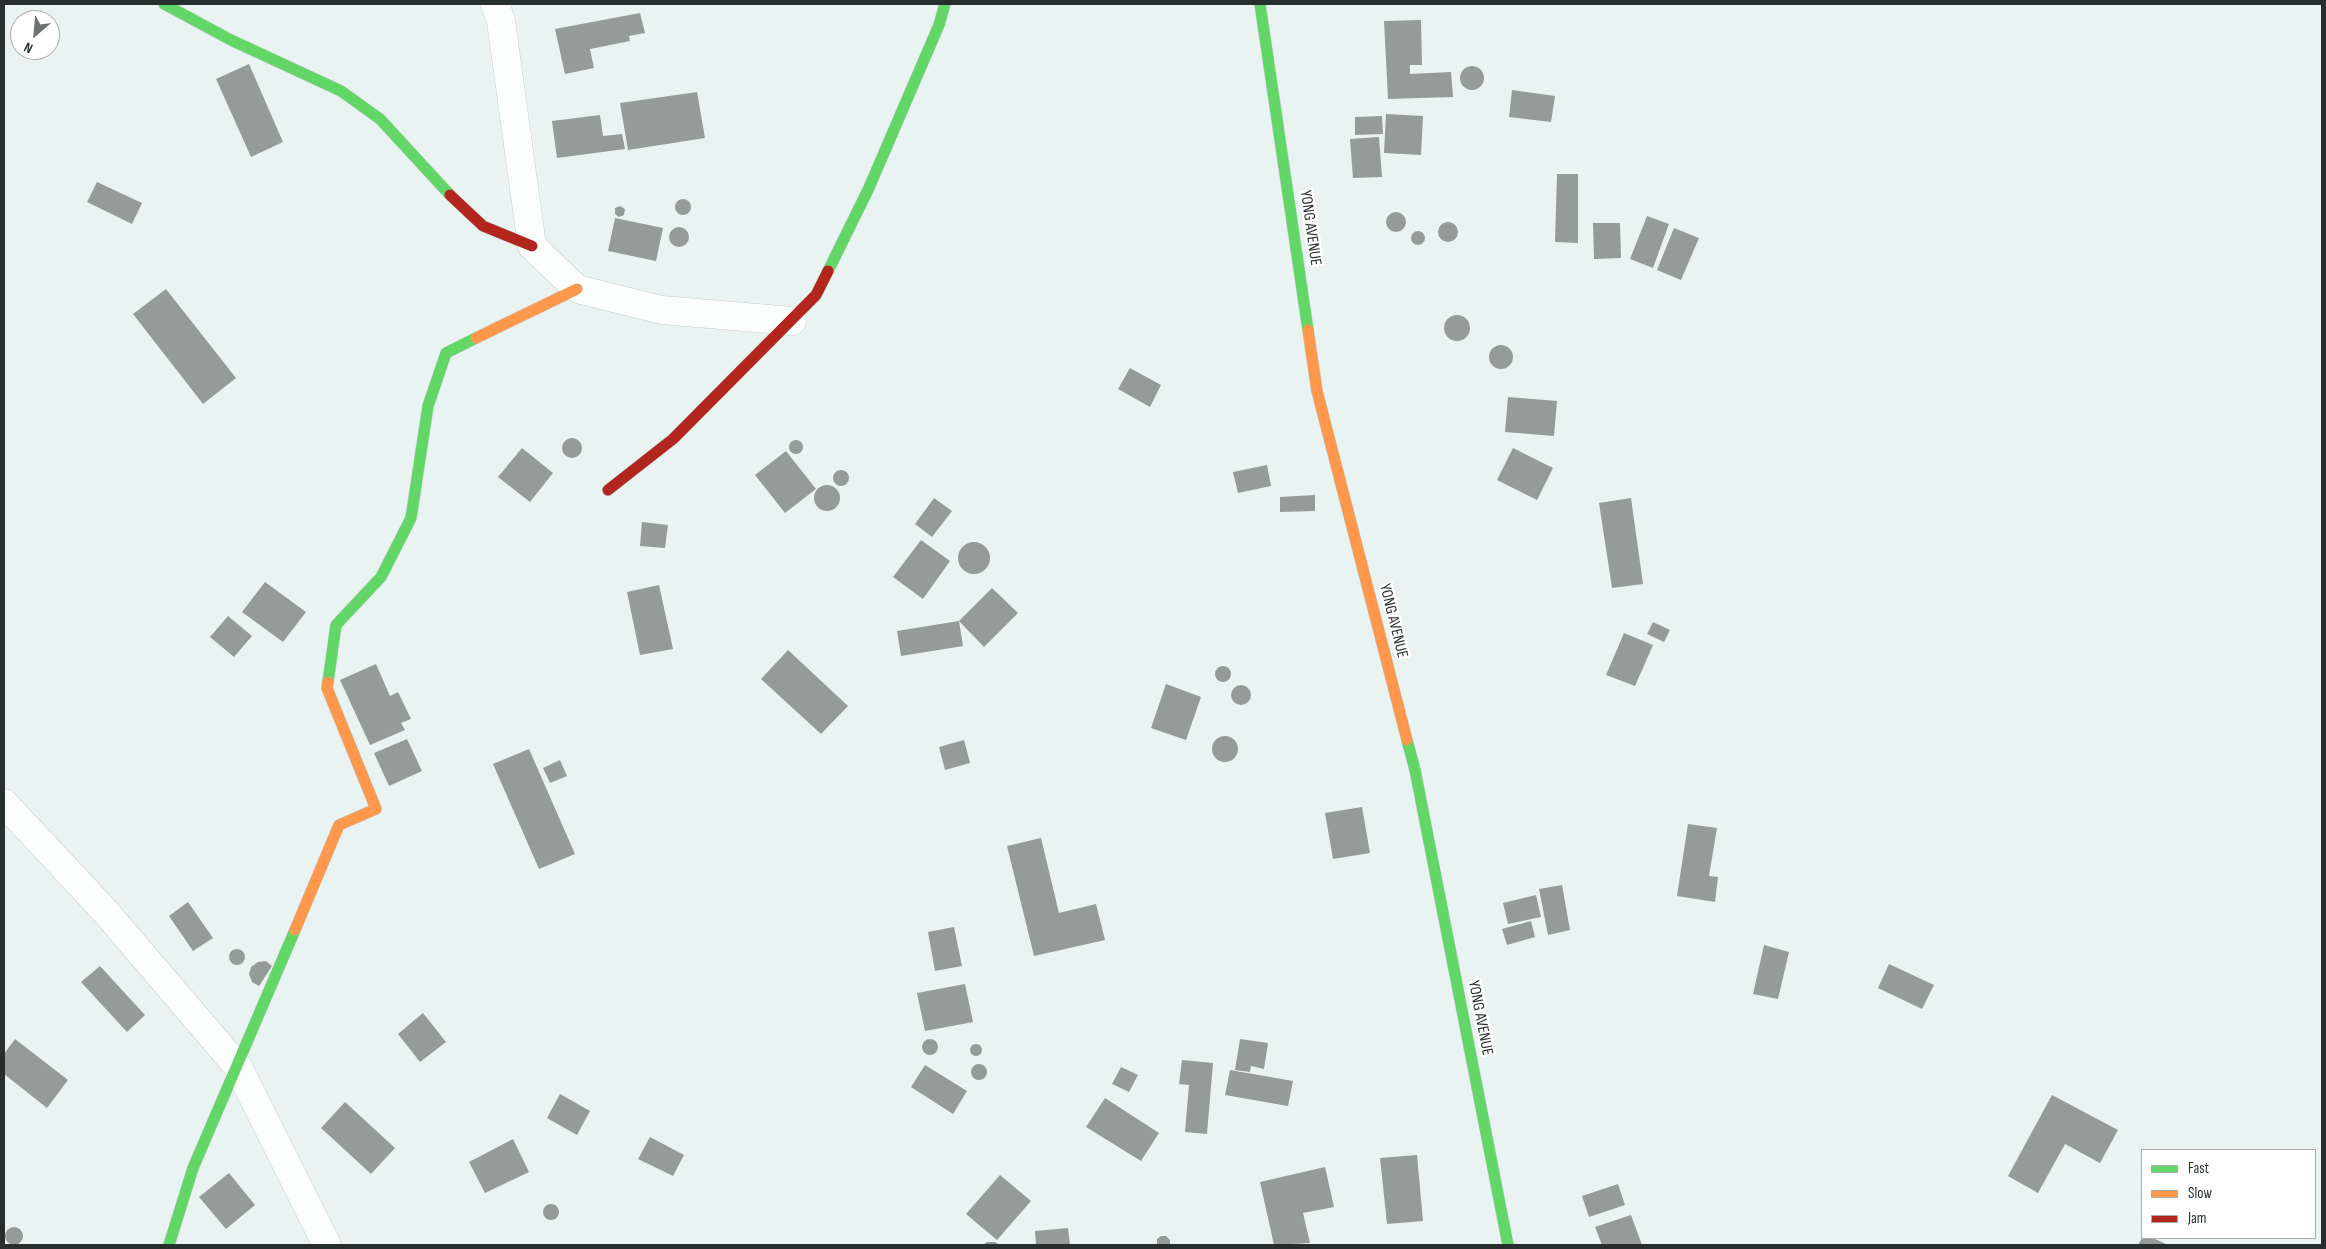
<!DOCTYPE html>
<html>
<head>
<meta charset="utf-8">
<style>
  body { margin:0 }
  #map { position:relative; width:2326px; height:1249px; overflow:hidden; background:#e8f3f2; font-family:"Sofia Sans Condensed",sans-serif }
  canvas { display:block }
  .frame { position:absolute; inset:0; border:5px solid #272f2e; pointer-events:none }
  .legend { position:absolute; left:2141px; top:1149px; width:175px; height:90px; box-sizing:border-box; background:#fff; border:1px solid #a9acab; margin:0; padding:6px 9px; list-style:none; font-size:15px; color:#272f2e }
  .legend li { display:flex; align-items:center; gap:10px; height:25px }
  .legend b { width:25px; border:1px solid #a9acab }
  .north { position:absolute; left:10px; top:10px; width:50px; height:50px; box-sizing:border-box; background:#fff; border:1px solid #a9acab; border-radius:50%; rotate:207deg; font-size:14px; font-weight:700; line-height:20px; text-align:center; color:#272f2e }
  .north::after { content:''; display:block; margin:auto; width:18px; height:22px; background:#6b7473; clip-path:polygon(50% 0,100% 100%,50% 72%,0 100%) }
</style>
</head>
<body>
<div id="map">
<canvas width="2326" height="1249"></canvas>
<div class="frame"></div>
<ul class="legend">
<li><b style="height:6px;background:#63d668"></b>Fast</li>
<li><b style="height:6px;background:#ff974d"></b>Slow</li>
<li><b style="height:6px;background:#b3261e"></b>Jam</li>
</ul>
<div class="north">N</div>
</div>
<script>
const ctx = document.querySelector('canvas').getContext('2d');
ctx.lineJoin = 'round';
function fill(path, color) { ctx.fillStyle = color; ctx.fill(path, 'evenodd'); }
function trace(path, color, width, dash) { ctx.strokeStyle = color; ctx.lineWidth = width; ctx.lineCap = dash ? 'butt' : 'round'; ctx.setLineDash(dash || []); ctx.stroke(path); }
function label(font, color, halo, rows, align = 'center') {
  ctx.font = font + ' "Sofia Sans Condensed",sans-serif'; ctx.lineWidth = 5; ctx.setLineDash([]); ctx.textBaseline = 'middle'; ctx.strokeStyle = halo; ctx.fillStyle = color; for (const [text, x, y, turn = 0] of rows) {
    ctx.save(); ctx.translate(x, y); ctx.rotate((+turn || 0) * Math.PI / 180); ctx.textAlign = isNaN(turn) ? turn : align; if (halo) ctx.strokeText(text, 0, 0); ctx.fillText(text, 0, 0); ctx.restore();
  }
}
const building = new Path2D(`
  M 640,13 L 645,33 L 629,36 L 630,41 L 590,49 L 594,68 L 565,74 L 555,29 Z
  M 1421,20 L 1422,65 L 1410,65 L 1410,74 L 1451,72 L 1453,97 L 1388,99 L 1384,21 Z
  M 249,64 L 283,142 L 251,157 L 216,79 Z
  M1460 78a12 12 0 1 1 24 0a12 12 0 1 1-24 0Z
  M 1512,90 L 1555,96 L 1551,122 L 1509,117 Z
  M 697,92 L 705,138 L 628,150 L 620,103 Z
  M 1386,114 L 1423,116 L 1421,155 L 1384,153 Z
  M 600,115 L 603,136 L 622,134 L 625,149 L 557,158 L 552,121 Z
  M 1382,116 L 1383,134 L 1355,135 L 1355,117 Z
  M 1379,137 L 1382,177 L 1353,178 L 1350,139 Z
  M 1557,174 L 1578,174 L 1578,243 L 1555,242 Z
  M 97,182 L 142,203 L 132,224 L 87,202 Z
  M675 207a8 8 0 1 1 16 0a8 8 0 1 1-16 0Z
  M 620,206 L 625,209 L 624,215 L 619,217 L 615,214 L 615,208 Z
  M1386 222a10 10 0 1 1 20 0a10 10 0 1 1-20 0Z
  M 1647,216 L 1669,224 L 1653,268 L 1630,259 Z
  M 615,218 L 663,228 L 656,261 L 608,251 Z
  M1438 232a10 10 0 1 1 20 0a10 10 0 1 1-20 0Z
  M 1593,223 L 1620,223 L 1621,258 L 1594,259 Z
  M669 237a10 10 0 1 1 20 0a10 10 0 1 1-20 0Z
  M 1674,228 L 1699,238 L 1681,280 L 1657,270 Z
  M1411 238a7 7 0 1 1 14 0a7 7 0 1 1-14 0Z
  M 166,289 L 236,378 L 203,404 L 133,314 Z
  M1444 328a13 13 0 1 1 26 0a13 13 0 1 1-26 0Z
  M1489 357a12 12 0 1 1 24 0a12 12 0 1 1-24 0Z
  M 1130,368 L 1161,385 L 1150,407 L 1118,389 Z
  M 1508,397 L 1557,401 L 1554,436 L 1505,432 Z
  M562 448a10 10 0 1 1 20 0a10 10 0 1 1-20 0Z
  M789 447a7 7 0 1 1 14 0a7 7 0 1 1-14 0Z
  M 522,448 L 553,473 L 530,502 L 498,477 Z
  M 1513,448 L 1553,468 L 1537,500 L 1497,480 Z
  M 786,451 L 816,489 L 785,513 L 755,475 Z
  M 1267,465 L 1271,486 L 1238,493 L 1233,472 Z
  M833 478a8 8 0 1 1 16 0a8 8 0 1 1-16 0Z
  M814 498a13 13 0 1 1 26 0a13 13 0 1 1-26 0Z
  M 1315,495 L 1315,511 L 1280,512 L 1280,497 Z
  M 934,498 L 952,511 L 932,537 L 915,524 Z
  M 1631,498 L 1643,584 L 1612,588 L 1599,503 Z
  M 642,522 L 668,525 L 665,548 L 640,546 Z
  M 921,540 L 950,561 L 923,599 L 893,577 Z
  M958 558a16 16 0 1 1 32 0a16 16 0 1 1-32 0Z
  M 265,582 L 306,612 L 283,642 L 242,612 Z
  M 659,585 L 673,649 L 640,655 L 627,592 Z
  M 992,588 L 1018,613 L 984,647 L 959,621 Z
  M 228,616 L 252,636 L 234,657 L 210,637 Z
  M 959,621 L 963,646 L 901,656 L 897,631 Z
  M 1653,622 L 1670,630 L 1664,642 L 1647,634 Z
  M 1624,633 L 1653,645 L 1635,686 L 1606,675 Z
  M 788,650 L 848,706 L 821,734 L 761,679 Z
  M 376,664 L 390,696 L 398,692 L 411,719 L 401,723 L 405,730 L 370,745 L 340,680 Z
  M1215 674a8 8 0 1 1 16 0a8 8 0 1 1-16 0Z
  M 1166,684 L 1201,697 L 1186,740 L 1151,728 Z
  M1231 695a10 10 0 1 1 20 0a10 10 0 1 1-20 0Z
  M1212 749a13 13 0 1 1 26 0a13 13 0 1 1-26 0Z
  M 407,739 L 422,771 L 389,786 L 374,753 Z
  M 964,740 L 970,763 L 945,770 L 939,747 Z
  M 529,749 L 575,854 L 539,869 L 493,764 Z
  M 560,760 L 567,776 L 550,783 L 543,768 Z
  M 1362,807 L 1370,853 L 1333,859 L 1325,813 Z
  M 1688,824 L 1717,828 L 1709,876 L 1718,877 L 1715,902 L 1677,896 Z
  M 1041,838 L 1059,913 L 1096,904 L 1105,940 L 1034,956 L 1007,846 Z
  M 1562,885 L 1570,930 L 1548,935 L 1539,889 Z
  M 1536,895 L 1541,917 L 1508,924 L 1503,903 Z
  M 188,902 L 213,938 L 193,951 L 169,916 Z
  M 1531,921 L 1535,937 L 1507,945 L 1502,929 Z
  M 954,927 L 962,966 L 935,971 L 928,932 Z
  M 1764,945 L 1789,952 L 1778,999 L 1753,994 Z
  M229 957a8 8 0 1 1 16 0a8 8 0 1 1-16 0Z
  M 266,961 L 272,966 L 259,986 L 252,982 L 249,974 L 251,967 L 258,962 Z
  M 1889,964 L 1934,985 L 1922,1009 L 1878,988 Z
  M 100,966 L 145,1015 L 127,1032 L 81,982 Z
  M 965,984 L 973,1022 L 925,1031 L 917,993 Z
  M 423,1013 L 446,1042 L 420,1062 L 398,1034 Z
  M922 1047a8 8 0 1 1 16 0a8 8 0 1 1-16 0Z
  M 15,1039 L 68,1080 L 47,1108 L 4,1074 L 4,1054 Z
  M 1240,1039 L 1268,1043 L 1264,1069 L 1251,1066 L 1250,1072 L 1235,1070 Z
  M970 1050a6 6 0 1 1 12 0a6 6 0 1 1-12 0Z
  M 1182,1060 L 1213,1063 L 1207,1134 L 1185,1132 L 1189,1085 L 1179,1084 Z
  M971 1072a8 8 0 1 1 16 0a8 8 0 1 1-16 0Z
  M 925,1065 L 967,1091 L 953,1114 L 911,1087 Z
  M 1121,1067 L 1138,1075 L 1129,1092 L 1112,1084 Z
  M 1230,1070 L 1293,1081 L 1288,1106 L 1225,1095 Z
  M 560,1094 L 590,1111 L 577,1135 L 547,1118 Z
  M 2052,1095 L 2118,1130 L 2100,1163 L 2065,1144 L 2038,1193 L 2008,1176 Z
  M 1105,1098 L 1159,1133 L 1141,1161 L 1086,1127 Z
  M 345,1102 L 395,1148 L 371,1174 L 321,1128 Z
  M 650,1137 L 684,1155 L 673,1176 L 638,1159 Z
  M 513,1139 L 529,1172 L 485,1193 L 469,1162 Z
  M 1417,1155 L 1423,1221 L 1387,1224 L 1380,1158 Z
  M 1325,1167 L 1334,1207 L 1303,1213 L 1310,1243 L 1274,1245 L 1260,1182 Z
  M 229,1173 L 255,1205 L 226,1229 L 199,1197 Z
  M 1000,1175 L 1031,1201 L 997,1240 L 966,1214 Z
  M 1618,1184 L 1625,1205 L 1589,1217 L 1582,1196 Z
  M543 1212a8 8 0 1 1 16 0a8 8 0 1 1-16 0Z
  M 1631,1215 L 1642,1245 L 1602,1245 L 1595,1227 Z
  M5 1236a9 9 0 1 1 18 0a9 9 0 1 1-18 0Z
  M 1068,1228 L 1070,1245 L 1036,1245 L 1035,1231 Z
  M 1161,1236 L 1166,1236 L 1170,1240 L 1170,1245 L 1157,1245 L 1157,1239 Z
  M 2142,1238 L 2153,1238 L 2168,1245 L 2138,1245 Z
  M 987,1242 L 995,1242 L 1000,1245 L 983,1245 Z`);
const street = new Path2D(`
  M 495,4 L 501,21 L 532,246 L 577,289 L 662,310 L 792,321
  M 4,803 L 104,910 L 238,1067 L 327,1245`);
const fast = new Path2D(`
  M 164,4 L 231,40 L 341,91 L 380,119 L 450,195
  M 1260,4 L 1308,330
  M 828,271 L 868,190 L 939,25 L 945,4
  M 328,682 L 336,625 L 381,577 L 411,518 L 428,406 L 446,353 L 476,338
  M 1407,740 L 1415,770 L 1508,1245
  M 169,1245 L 193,1168 L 295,930`);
const slow = new Path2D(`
  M 1308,330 L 1317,391 L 1407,740
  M 476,338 L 577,289
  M 295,930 L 339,825 L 376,809 L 327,688 L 328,682`);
const jam = new Path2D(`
  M 450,195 L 483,226 L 532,246
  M 608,490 L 673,439 L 816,295 L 828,271`);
const streetNames = [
  ["YONG AVENUE",1310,228,82],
  ["YONG AVENUE",1393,621,76],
  ["YONG AVENUE",1480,1018,79]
];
fill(building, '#949c99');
trace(street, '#c7d0cf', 29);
trace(fast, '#c7d0cf', 12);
trace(slow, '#c7d0cf', 12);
trace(jam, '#c7d0cf', 12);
trace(street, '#fcfdfd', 28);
trace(fast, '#63d668', 11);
trace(slow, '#ff974d', 11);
trace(jam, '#b3261e', 11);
label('16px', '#272f2e', '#fff', streetNames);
</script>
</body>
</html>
